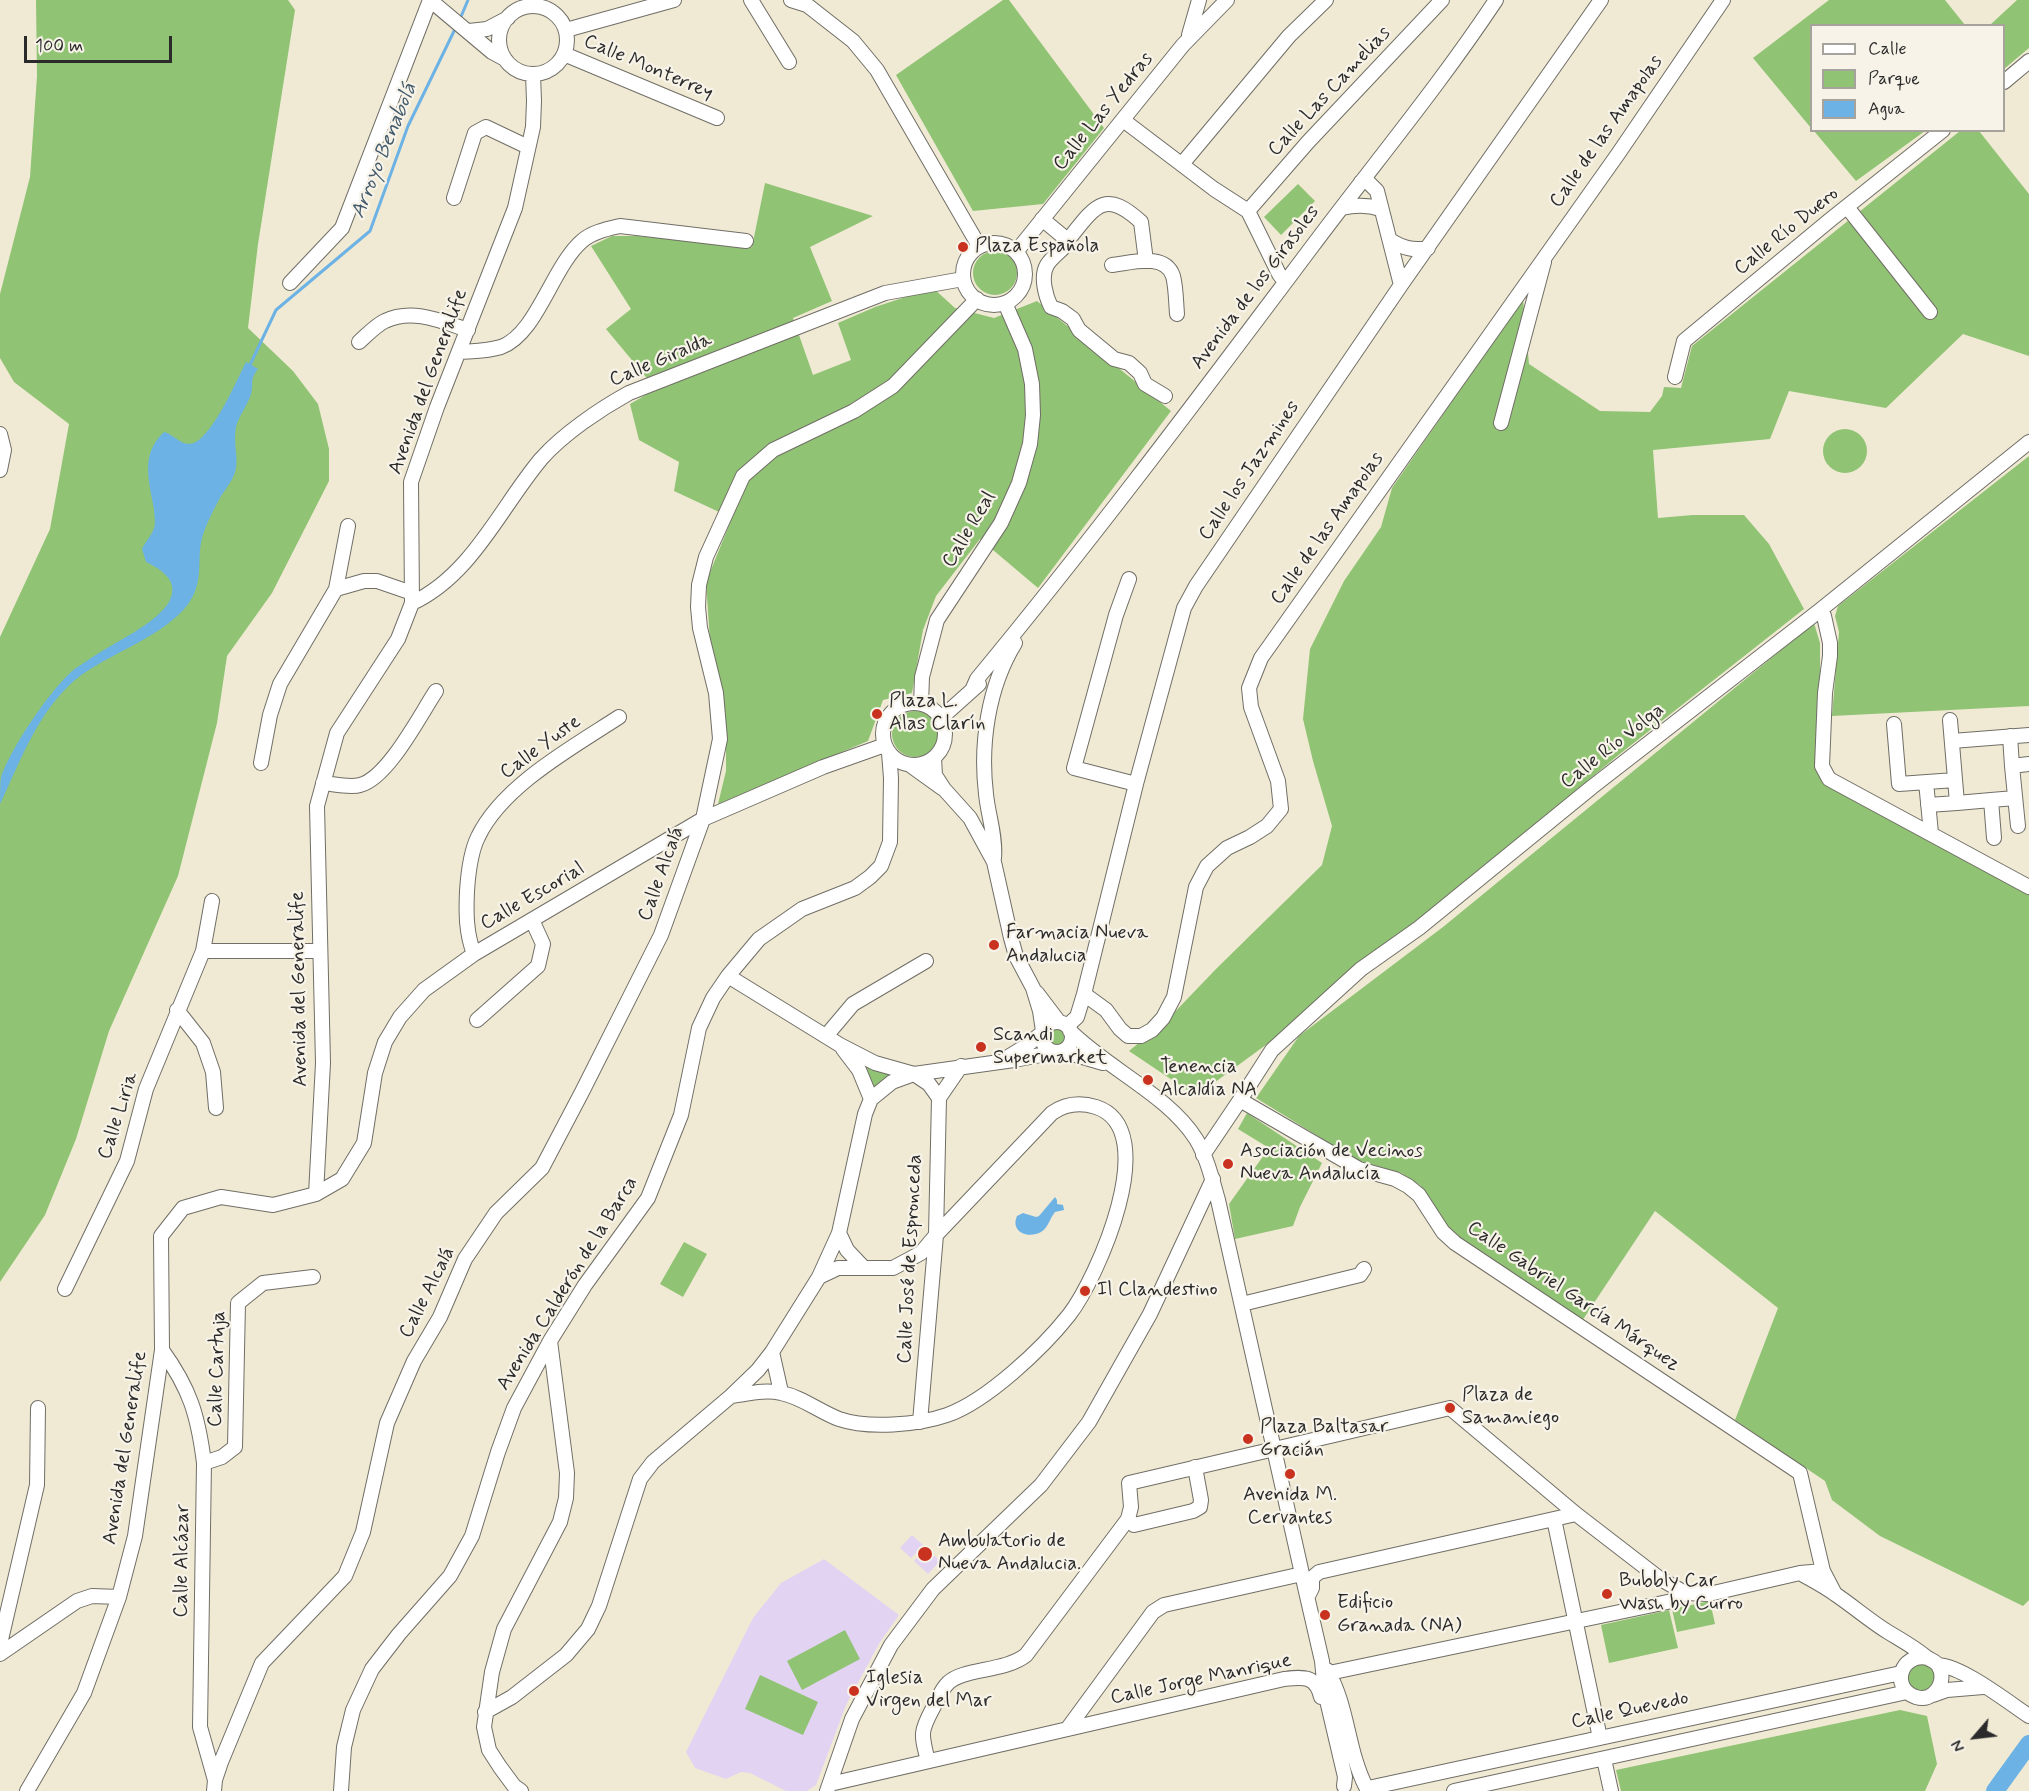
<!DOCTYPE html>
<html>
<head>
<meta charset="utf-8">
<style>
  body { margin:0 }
  #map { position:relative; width:2029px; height:1791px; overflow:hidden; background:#f0ead4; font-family:Mynerve,sans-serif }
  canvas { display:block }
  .legend { position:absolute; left:1810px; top:24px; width:195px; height:108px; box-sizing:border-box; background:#f7f3e8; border:2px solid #a5a39c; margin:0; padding:8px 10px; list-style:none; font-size:18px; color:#2b2b2b }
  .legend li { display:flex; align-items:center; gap:12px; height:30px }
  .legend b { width:30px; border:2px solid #a5a39c }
  .north { position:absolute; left:1945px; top:1707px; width:60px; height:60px; -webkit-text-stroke:4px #f7f3e8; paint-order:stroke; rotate:242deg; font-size:16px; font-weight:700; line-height:24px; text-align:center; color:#2b2b2b }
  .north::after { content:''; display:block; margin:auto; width:21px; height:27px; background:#2b2b2b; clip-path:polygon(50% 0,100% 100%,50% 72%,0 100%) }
  .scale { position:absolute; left:24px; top:36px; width:148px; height:27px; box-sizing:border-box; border:3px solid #2b2b2b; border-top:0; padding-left:8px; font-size:18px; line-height:21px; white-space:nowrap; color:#2b2b2b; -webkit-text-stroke:4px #f7f3e8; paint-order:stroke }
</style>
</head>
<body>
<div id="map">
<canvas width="2029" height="1791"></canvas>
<ul class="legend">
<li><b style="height:8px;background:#fff"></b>Calle</li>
<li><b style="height:16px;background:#90c374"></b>Parque</li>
<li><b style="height:16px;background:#6db2e4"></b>Agua</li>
</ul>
<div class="north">N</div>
<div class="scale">100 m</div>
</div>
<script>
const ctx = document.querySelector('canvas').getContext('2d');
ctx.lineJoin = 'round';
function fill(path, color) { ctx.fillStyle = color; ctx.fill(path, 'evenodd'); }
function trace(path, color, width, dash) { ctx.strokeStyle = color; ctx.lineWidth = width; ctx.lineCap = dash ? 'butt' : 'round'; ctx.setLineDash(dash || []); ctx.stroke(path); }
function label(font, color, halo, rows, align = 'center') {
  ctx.font = font + ' Mynerve,sans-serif'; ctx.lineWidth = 4.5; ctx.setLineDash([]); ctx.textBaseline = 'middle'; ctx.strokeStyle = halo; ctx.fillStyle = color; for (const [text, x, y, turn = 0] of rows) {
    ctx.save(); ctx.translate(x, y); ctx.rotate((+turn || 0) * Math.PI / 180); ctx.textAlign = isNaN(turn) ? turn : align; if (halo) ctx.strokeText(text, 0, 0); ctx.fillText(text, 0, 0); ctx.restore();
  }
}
const built = new Path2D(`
  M 912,1535 L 940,1561 L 928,1574 L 914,1561 L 918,1556 L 916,1553 L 911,1558 L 900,1548 Z
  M 824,1559 L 899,1615 L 880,1642 L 846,1705 L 816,1785 L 807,1791 L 786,1791 L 750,1773 L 741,1772 L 726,1779 L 695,1768 L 686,1752 L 753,1618 L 781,1583 Z`);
const green = new Path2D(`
  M 36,0 L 288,0 L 295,10 L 258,244 L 248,328 L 293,371 L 318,404 L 329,449 L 329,481 L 272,593 L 227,656 L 217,723 L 178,876 L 109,1031 L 76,1139 L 45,1215 L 0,1282 L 0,637 L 50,529 L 69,424 L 14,382 L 0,358 L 0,294 L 30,177 L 37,76 Z
  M 1003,0 L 1009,0 L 1104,128 L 1043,204 L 973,211 L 896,75 Z
  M 1829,0 L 1945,0 L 1965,25 L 1812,26 L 1811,128 L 1753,58 Z
  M 2017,0 L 2029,0 L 2029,48 L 2004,69 L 2004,26 L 1990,25 Z
  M 1814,131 L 1925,131 L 1856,181 Z
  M 1960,131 L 1979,131 L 2029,194 L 2029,356 L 1963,334 L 1886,408 L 1789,391 L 1770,439 L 1653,450 L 1658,518 L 1693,515 L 1744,515 L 1769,544 L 1804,609 L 1621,753 L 1274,1039 L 1196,1096 L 1129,1051 L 1169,1018 L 1216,969 L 1322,865 L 1332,826 L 1313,761 L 1303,719 L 1310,649 L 1344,581 L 1381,527 L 1392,488 L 1523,299 L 1529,364 L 1600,411 L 1650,412 L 1662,396 L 1664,387 L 1681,388 L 1692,346 Z
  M 765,183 L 873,216 L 810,247 L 832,301 L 793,318 L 813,375 L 851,360 L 838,323 L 875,307 L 933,288 L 955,308 L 994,318 L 1037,301 L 1171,411 L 1038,588 L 980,539 L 936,596 L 923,630 L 912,693 L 883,700 L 868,741 L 718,804 L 726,771 L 726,716 L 710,641 L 706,582 L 732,518 L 674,491 L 679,462 L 639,440 L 630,404 L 656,389 L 606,329 L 631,309 L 591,246 L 612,236 L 637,236 L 752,247 Z
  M 1298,184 L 1315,201 L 1281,235 L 1264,217 Z
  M973 273a22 22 0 1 1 44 0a22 22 0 1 1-44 0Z
  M1823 451a22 22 0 1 1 44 0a22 22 0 1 1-44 0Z
  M 2029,456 L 2029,706 L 1832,716 L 1839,632 L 1835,616 L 1838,606 Z
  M 1814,623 L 1820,643 L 1820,716 L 1824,782 L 2029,894 L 2029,1600 L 2023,1606 L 1880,1536 L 1832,1500 L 1825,1481 L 1735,1420 L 1778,1308 L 1655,1211 L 1582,1321 L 1452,1233 L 1420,1185 L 1401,1173 L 1357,1160 L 1256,1098 L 1299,1036 L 1443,927 Z
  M892 734a23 23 0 1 1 46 0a23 23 0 1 1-46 0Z
  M1046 1037a10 10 0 1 1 20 0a10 10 0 1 1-20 0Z
  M 857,1059 L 902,1075 L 875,1090 L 872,1089 Z
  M 1247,1113 L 1322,1163 L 1300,1207 L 1293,1226 L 1235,1239 L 1229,1204 L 1269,1148 L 1238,1129 Z
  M 684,1242 L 707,1254 L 683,1297 L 660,1284 Z
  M 1710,1601 L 1715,1624 L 1677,1632 L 1672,1609 Z
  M 1669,1610 L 1678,1648 L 1609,1663 L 1601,1625 Z
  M 845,1630 L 860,1659 L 802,1690 L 787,1661 Z
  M1907 1678a14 14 0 1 1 28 0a14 14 0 1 1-28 0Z
  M 760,1675 L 818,1702 L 803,1735 L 745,1709 Z
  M 1900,1710 L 1927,1716 L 1937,1764 L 1925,1791 L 1621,1791 L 1616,1770 Z`);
const water = new Path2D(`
  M 246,362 L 258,369 C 249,380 254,383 251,394 C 248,405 239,415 236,427 C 233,441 238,455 236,468 C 234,479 227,487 221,496 C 214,509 206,524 202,538 C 197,558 203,576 193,596 C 174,634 107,653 75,680 C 37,713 21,760 0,804 C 0,796 0,785 1,777 C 11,748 47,695 69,674 C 75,668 84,663 91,658 C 113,643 156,624 169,602 C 180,582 163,570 146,562 L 142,549 C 145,542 152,535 154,528 C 156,523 154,514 154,509 C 149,481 140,454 164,432 C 173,434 180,444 189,444 C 210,444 237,379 246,362 Z
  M 1055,1197 L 1057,1200 L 1057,1204 L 1063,1205 L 1064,1210 L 1055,1212 C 1050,1218 1048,1228 1041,1232 C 1028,1239 1010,1232 1017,1216 L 1023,1213 L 1036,1217 L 1039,1216 Z`);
const stream = new Path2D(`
  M 460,19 L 468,0
  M 249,367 L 276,310 L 370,231 L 408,126 L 456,27`);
const river = new Path2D(`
  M 1995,1791 L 2029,1744`);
const minor = new Path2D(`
  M 430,0 L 492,52 L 505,59
  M 751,0 L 789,62
  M 791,0 L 807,5 L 853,41 L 877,70 L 979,246
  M499 40a34 34 0 1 1 68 0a34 34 0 1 1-68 0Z
  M 566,30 L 674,0
  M 469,31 L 487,29 L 508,18
  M 1189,35 L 1199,0
  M 564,54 L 717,118
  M 2004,82 L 2029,61
  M 1123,120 L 1214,189 L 1248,211 L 1279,274 L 1285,282
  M 1182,164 L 1289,36 L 1326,0
  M 1361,182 L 1368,182 L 1377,191 L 1401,285
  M 454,198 L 475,133 L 486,127 L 528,147
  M 1847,207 L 1930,312
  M 1342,208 C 1355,205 1368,205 1381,209
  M 1248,211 L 1308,142 L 1442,0
  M 1042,219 L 1065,238
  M 1072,235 C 1097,203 1107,191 1141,222 L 1146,261
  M 1390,240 C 1403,248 1413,251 1428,248
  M963 274a31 31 0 1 1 62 0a31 31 0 1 1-62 0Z
  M 1067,244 C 1061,251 1051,258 1047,265 C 1040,277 1046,297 1051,307 L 1062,311 L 1073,319 L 1079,330 L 1114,359 L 1129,363 L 1140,373 L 1145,384 L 1165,396
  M 1016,252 L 1183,45 L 1227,0
  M 1112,265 C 1131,263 1165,252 1173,276 C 1176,287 1176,302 1177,314
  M 290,283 L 342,228 L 430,0
  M 359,342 C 367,335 376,325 385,321 C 412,308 441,321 468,330
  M 460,352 C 473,351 488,351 501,347 C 537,334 552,267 582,241 C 592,232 607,229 620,226 L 746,241
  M 1675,377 L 1684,341 L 1830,220 L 1943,130
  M 1501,423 L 1544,262
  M 0,434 L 4,450 L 0,470
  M 1129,579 L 1116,615 L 1074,768 L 1136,784
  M 336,589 L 364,581 L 377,581 L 412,593
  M 412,603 C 472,575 500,508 541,459 C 563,434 600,409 629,393 L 885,293 L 963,279
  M 1819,611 L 1824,616 L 1830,643 L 1830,656 L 1825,693 L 1822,766 L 1829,779 L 2029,887
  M 973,688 L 977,679 C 1093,539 1202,393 1311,248 C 1373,165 1439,86 1496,0
  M883 734a31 31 0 1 1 62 0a31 31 0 1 1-62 0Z
  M 921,704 L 922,677 L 937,620 L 1001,523 L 1019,483 L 1030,444 L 1033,415 L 1032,384 L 1025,349 L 1005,303
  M 941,718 L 979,684
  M 1894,724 L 1899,784 L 1955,780
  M 2010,736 L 2012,766 L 2029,764
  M 1952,741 L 2029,735
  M 934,758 L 935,775 L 944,789 L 970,818 L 994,862 L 1011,938 L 1016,956 L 1033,988 L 1040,1011 L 1043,1031
  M 261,763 L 270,715 L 280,684 L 336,589 L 348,526
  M 910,765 L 942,788
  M 2012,766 L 2018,826
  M 1926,782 L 1931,833
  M 323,783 C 334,784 350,788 360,785 C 388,778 420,715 436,691
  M 1957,803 L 1991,800
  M 1928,805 L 1957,803 L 1950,720
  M 1994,838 L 1991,800 L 2015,798
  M 994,858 C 996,836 988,815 986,794 C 980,744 988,687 1015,643
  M 203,951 L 320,951
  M 474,954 C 466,933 466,913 467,891 C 468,876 471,851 478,837 C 502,786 573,747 619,717
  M 728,976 L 840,1045 L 875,1063 L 914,1074 L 929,1084 L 939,1098
  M 1037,993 L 1059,1022
  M 1084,994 L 1106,1010 L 1120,1029 L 1128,1036 L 1141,1036 L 1152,1030 L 1163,1018 L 1174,997 L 1196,887 L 1207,866 L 1227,848 L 1250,837 L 1267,826 L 1281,809 L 1278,781 L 1251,707 L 1249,688 L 1261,658 L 1618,154 L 1723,0
  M 177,1010 L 203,1043 L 213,1072 L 216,1108
  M 477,1020 L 538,966 L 543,944 L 532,920
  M1042 1037a15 15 0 1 1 30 0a15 15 0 1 1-30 0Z
  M 1067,1026 L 1077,1017 L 1084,994 L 1136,784 L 1184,608 L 1196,586 L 1401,285 L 1601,0
  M 1070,1031 C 1108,1069 1168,1095 1196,1139 C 1207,1157 1212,1179 1218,1200 L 1307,1596 L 1322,1661 L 1325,1692 L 1345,1777 L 1344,1786
  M 826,1036 L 853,1004 L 926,961
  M 843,1049 L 859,1070 L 871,1099
  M 1062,1051 L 1103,1063
  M 1008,1057 L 1026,1046 L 1042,1033
  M 939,1098 L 961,1066
  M 871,1099 L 892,1082 L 914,1074 L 1014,1060 L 1057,1052
  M 1240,1100 L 1272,1050 L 1361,969 L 1419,928 L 1592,787 L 1819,611 L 2029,442
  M 1203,1155 L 1240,1100 L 1359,1169 L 1395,1179 L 1408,1186 L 1419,1195 L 1443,1232 L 1455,1243 L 1800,1473 L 1823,1571 L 1835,1594
  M 316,1194 L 323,1063 L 317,806 L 337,733 L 398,639 L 412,603 L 411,482 L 437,407 L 515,208 L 533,127 L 534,101 L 533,74
  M 839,1233 L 847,1250 L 864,1268
  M 65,1289 L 127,1161 L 146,1089 L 203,951 L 212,901
  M 1242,1304 L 1360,1275 L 1364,1269
  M 162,1350 C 190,1389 198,1415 204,1463 L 200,1727 L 215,1780
  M 772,1352 L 781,1392
  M 731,1396 C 747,1394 765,1389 781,1393 C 802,1397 820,1412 839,1419 C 868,1429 918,1425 947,1415 C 987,1401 1043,1348 1069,1315 C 1097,1279 1164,1129 1096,1107 C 1080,1102 1065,1104 1052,1113 L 936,1235 L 921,1253 L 893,1268 L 838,1268 L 819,1277
  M 920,1422 L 936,1235 L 939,1098
  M 204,1463 L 222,1457 L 235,1447 L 238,1303 L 263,1283 L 313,1277
  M 1128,1519 L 1134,1525 L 1193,1511 L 1200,1507 L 1201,1500 L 1195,1467
  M 1554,1519 L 1600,1738
  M 1800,1573 C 1812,1580 1824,1586 1835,1594 C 1853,1606 1870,1621 1888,1632 C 1901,1640 1914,1647 1926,1657 C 1930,1660 1935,1661 1938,1665 C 1944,1674 1942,1687 1933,1694 C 1928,1698 1922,1699 1916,1697 C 1890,1689 1900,1652 1928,1658
  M 1309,1594 L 1312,1588 L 1312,1578 L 1319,1572 L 1576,1514
  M 0,1644 L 37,1485 L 38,1408
  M 0,1654 L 77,1601 L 92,1596 L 119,1597
  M 1938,1665 C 1962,1666 2008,1702 2029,1716
  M 1327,1670 C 1348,1705 1347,1750 1366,1787
  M 1329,1673 L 1672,1601 L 1685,1593
  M 1933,1695 L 1947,1690 L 1983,1687
  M 485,1712 L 512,1697 L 566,1655 L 588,1629 L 599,1606 L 640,1479 L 653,1462 L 731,1396 L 758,1370 L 772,1352 L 819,1277 L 839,1233 L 865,1114 L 871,1099
  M 1068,1728 L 1153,1612 L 1164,1605 L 1302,1574
  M 1604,1759 L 1611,1791
  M 928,1761 C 921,1734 920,1732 933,1708 C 938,1699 941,1690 948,1683 C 963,1668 1005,1672 1026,1655 L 1128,1519 L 1131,1507 L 1129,1483 L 1450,1408 L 1576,1514 L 1659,1578 L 1685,1593 L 1709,1594 L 1800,1573 L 1823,1571
  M 830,1784 L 1284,1679 C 1303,1677 1316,1675 1321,1697
  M 1368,1788 L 1901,1673
  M 27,1791 L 84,1693 L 119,1597 L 135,1536 L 162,1350 L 161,1236 L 183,1208 L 221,1197 L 273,1205 L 316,1194 L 342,1179 L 364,1143 L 375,1073 L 385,1042 L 400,1017 L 424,990 L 474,954 L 703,819 L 823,767 L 885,745
  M 214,1791 L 215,1780 L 221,1762 L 262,1663 L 345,1576 L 363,1532 L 387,1423 L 414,1361 L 440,1317 L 465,1259 L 496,1213 L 542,1168 L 582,1092 L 661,935 L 703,819 L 720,739 L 716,693 L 700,628 L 698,607 L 699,585 L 706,557 L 743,476 L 773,450 L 854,411 L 893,386 L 977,299
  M 341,1791 L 344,1747 L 353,1710 L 372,1669 L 399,1634 L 450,1576 L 472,1536 L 498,1452 L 514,1408 L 550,1341 L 585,1285 L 648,1198 L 681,1115 L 699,1028 L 713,998 L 728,976 L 759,939 L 802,909 L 855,888 L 870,877 L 881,866 L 890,842 L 891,778 L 889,753
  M 521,1791 L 514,1786 L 500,1767 L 489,1750 L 484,1727 L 492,1672 L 504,1629 L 560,1522 L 566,1498 L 567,1473 L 550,1341
  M 827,1791 L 852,1719 L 891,1645 L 933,1589 L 1041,1485 L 1089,1422 L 1150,1314 L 1213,1179
  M 1454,1791 L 1907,1692`);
const markers = [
  [963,247,6,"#c8321e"],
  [877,714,6,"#c8321e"],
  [994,945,6,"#c8321e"],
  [981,1047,6,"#c8321e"],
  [1148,1080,6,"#c8321e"],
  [1228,1164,6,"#c8321e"],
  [1085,1291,6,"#c8321e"],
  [1450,1408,6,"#c8321e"],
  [1248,1439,6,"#c8321e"],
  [1290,1474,6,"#c8321e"],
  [925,1554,8,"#c8321e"],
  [1607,1594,6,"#c8321e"],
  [1325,1615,6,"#c8321e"],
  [854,1691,6,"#c8321e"]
];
const streetNames = [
  ["Calle Monterrey",648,68,23],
  ["Calle Las Camelias",1330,92,-47],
  ["Calle Las Yedras",1104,112,-51],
  ["Calle de las Amapolas",1607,132,-55],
  ["Calle Río Duero",1787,232,-39],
  ["Avenida de los Girasoles",1256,288,-53],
  ["Calle Giralda",661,361,-23],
  ["Avenida del Generalife",429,382,-70],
  ["Calle los Jazmines",1250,471,-56],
  ["Calle de las Amapolas",1328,529,-55],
  ["Calle Real",970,530,-59],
  ["Calle Río Volga",1613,747,-38],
  ["Calle Yuste",541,748,-36],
  ["Calle Alcalá",662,874,-70],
  ["Calle Escorial",533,897,-30],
  ["Avenida del Generalife",300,989,-91],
  ["Calle Liria",119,1116,-72],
  ["Calle José de Espronceda",911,1259,-87],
  ["Avenida Calderón de la Barca",568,1284,-58],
  ["Calle Alcalá",428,1293,-63],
  ["Calle Gabriel García Márquez",1573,1297,34],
  ["Calle Cartuja",218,1369,-88],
  ["Avenida del Generalife",126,1448,-81],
  ["Calle Alcázar",183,1561,-89],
  ["Calle Jorge Manrique",1201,1680,-12],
  ["Calle Quevedo",1630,1711,-12]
];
const poiNames = [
  ["Plaza Española",975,247],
  ["Plaza L.",889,702],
  ["Alas Clarín",889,725],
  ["Farmacia Nueva",1006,934],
  ["Andalucia",1006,957],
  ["Scandi",993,1036],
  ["Supermarket",993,1059],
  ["Tenencia",1160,1068],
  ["Alcaldía NA",1160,1091],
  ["Asociación de Vecinos",1240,1152],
  ["Nueva Andalucía",1240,1175],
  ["Il Clandestino",1097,1291],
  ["Plaza de",1462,1396],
  ["Samaniego",1462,1419],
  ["Plaza Baltasar",1260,1428],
  ["Gracián",1260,1451],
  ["Avenida M.",1290,1496,"center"],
  ["Cervantes",1290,1519,"center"],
  ["Ambulatorio de",938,1542],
  ["Nueva Andalucia.",938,1565],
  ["Bubbly Car",1619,1582],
  ["Wash by Curro",1619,1605],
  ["Edificio",1337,1604],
  ["Granada (NA)",1337,1627],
  ["Iglesia",866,1679],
  ["Virgen del Mar",866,1702]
];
const waterNames = [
  ["Arroyo Benabolá",385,151,-68]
];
fill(built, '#e3d3f2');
fill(green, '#90c374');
fill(water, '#6db2e4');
trace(stream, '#6db2e4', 3);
trace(river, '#6db2e4', 18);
trace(minor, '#706e66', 16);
trace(minor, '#fff', 14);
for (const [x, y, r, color] of markers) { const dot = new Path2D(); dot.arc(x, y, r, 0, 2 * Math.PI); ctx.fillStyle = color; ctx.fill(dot); trace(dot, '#f7f3e8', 2); }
label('20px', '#2b2b2b', '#f7f3e8', streetNames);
label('20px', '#2b2b2b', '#f7f3e8', poiNames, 'left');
label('italic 21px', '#425a6c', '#f7f3e8', waterNames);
</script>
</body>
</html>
